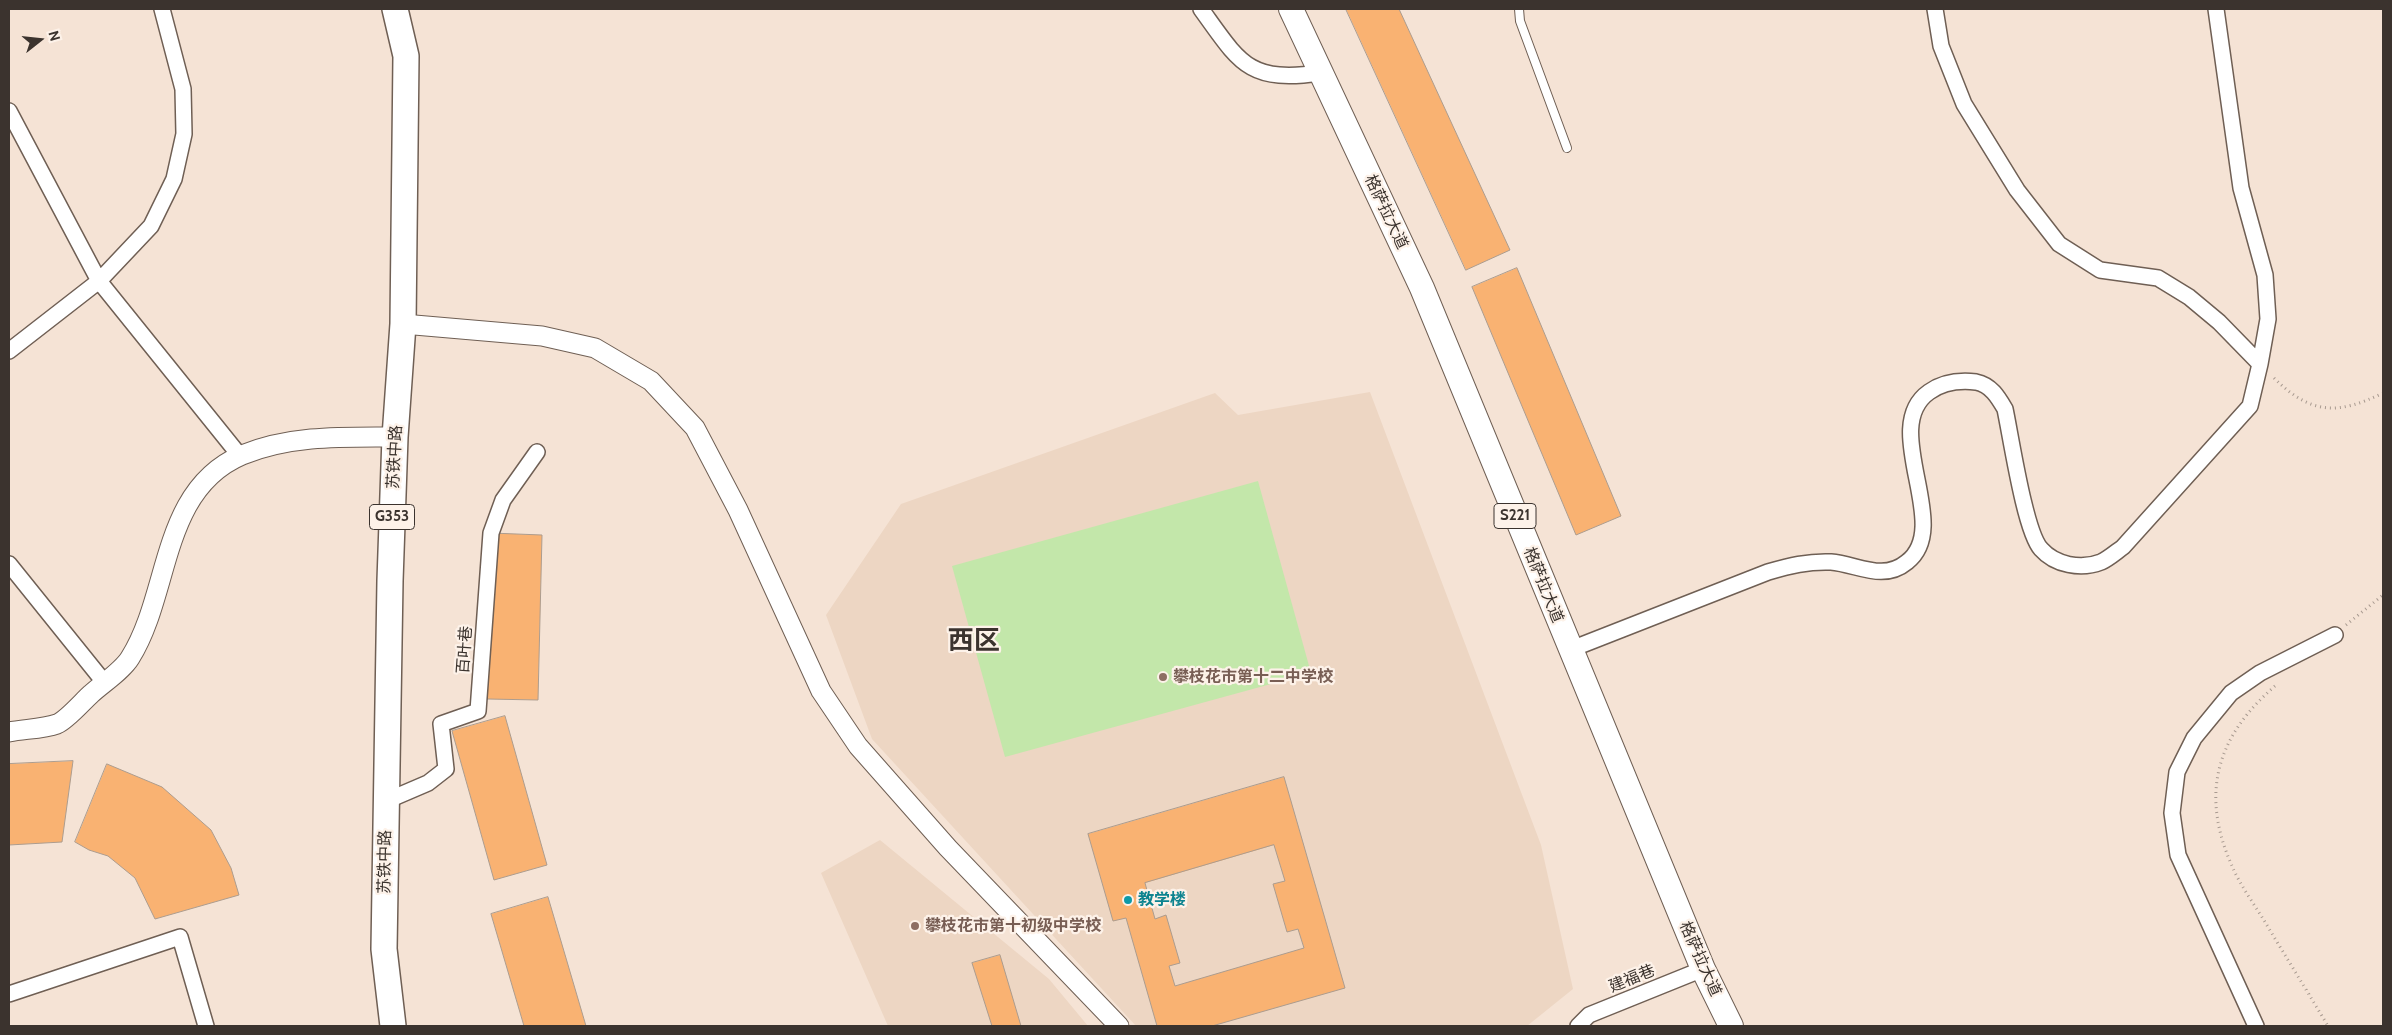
<!DOCTYPE html>
<html>
<head>
<meta charset="utf-8">
<style>
  body { margin:0 }
  #map { position:relative; width:2392px; height:1035px; overflow:hidden; background:#f5e3d5; font-family:Cabin,sans-serif }
  canvas { display:block }
  .frame { position:absolute; inset:0; border:10px solid #3b332e; pointer-events:none }
  .north { position:absolute; left:15px; top:15px; width:50px; height:50px; -webkit-text-stroke:4px #fdf2e9; paint-order:stroke; rotate:74deg; font-size:14px; font-weight:700; line-height:20px; text-align:center; color:#3b332e }
  .north::after { content:''; display:block; margin:auto; width:18px; height:22px; background:#3b332e; clip-path:polygon(50% 0,100% 100%,50% 72%,0 100%) }
</style>
</head>
<body>
<div id="map">
<canvas width="2392" height="1035"></canvas>
<div class="frame"></div>
<div class="north">N</div>
</div>
<script>
const ctx = document.querySelector('canvas').getContext('2d');
ctx.lineJoin = 'round';
function fill(path, color) { ctx.fillStyle = color; ctx.fill(path, 'evenodd'); }
function trace(path, color, width, dash) { ctx.strokeStyle = color; ctx.lineWidth = width; ctx.lineCap = dash ? 'butt' : 'round'; ctx.setLineDash(dash || []); ctx.stroke(path); }
function label(font, color, halo, rows, align = 'center') {
  ctx.font = font + ' Cabin,"Noto Sans SC",sans-serif'; ctx.lineWidth = 4.5; ctx.setLineDash([]); ctx.textBaseline = 'middle'; ctx.strokeStyle = halo; ctx.fillStyle = color; for (const [text, x, y, turn = 0] of rows) {
    ctx.save(); ctx.translate(x, y); ctx.rotate((+turn || 0) * Math.PI / 180); ctx.textAlign = isNaN(turn) ? turn : align; if (halo) ctx.strokeText(text, 0, 0); ctx.fillText(text, 0, 0); ctx.restore();
  }
}
const built = new Path2D(`
  M 1370,392 L 1541,845 L 1573,989 L 1527,1026 L 1136,1026 L 872,739 L 826,615 L 901,504 L 1215,393 L 1238,415 Z
  M 880,840 L 1049,979 L 1088,1026 L 888,1026 L 821,873 Z`);
const green = new Path2D(`
  M 1258,481 L 1311,673 L 1005,757 L 952,566 Z`);
const building = new Path2D(`
  M 1346,9 L 1399,9 L 1510,250 L 1466,270 Z
  M 1517,268 L 1621,516 L 1576,535 L 1472,287 Z
  M 491,533 L 542,535 L 538,700 L 487,699 Z
  M 505,716 L 547,865 L 494,880 L 452,731 Z
  M 73,761 L 62,842 L 9,845 L 9,764 Z
  M 107,764 L 162,787 L 211,830 L 231,868 L 239,895 L 155,919 L 135,878 L 108,856 L 89,850 L 75,842 Z
  M 1284,777 L 1345,988 L 1212,1026 L 1157,1026 L 1126,918 L 1113,921 L 1088,834 ZM 1274,845 L 1285,881 L 1273,884 L 1287,932 L 1298,929 L 1304,948 L 1175,986 L 1169,966 L 1180,963 L 1166,915 L 1155,919 L 1145,883 Z
  M 548,897 L 586,1026 L 524,1026 L 491,914 Z
  M 1000,955 L 1021,1026 L 992,1026 L 972,963 Z`);
const path = new Path2D(`
  M 2274,378 C 2311,415 2338,415 2383,393
  M 2346,625 L 2383,595
  M 2275,686 C 2216,737 2200,794 2232,866 C 2240,885 2254,904 2265,922 C 2286,957 2307,991 2328,1026`);
const service = new Path2D(`
  M 1519,9 L 1520,21 L 1567,148`);
const minor = new Path2D(`
  M 1201,9 C 1240,63 1248,83 1320,73
  M 1935,9 L 1941,46 L 1964,104 L 2017,190 L 2059,244 L 2100,270 L 2158,278 L 2189,297 L 2219,322 L 2260,364
  M 9,111 L 99,281 L 240,456
  M 9,351 L 99,281 L 151,226 L 174,179 L 184,134 L 183,89 L 162,9
  M 9,564 L 104,682
  M 1569,650 L 1768,572 C 1789,566 1808,561 1831,562 C 1857,564 1883,582 1907,562 C 1954,526 1878,428 1929,392 C 1943,382 1959,380 1976,382 C 1991,385 1998,397 2005,409 C 2011,437 2025,532 2041,549 C 2055,565 2081,570 2101,562 C 2108,559 2116,552 2123,547 L 2250,406 L 2260,364 L 2268,319 L 2265,275 L 2241,188 L 2216,9
  M 386,801 L 428,783 L 446,769 L 441,724 L 478,711 L 491,533 L 503,500 L 537,452
  M 9,994 L 180,937 L 206,1026
  M 1578,1026 L 1589,1015 L 1703,969
  M 2256,1026 L 2178,855 L 2172,813 L 2177,772 L 2194,738 L 2231,693 L 2260,673 L 2335,635`);
const tertiary = new Path2D(`
  M 403,324 L 542,336 L 595,348 L 651,381 L 695,428 L 738,510 L 821,691 L 858,746 L 948,848 L 1119,1026
  M 9,732 C 24,729 43,729 57,724 C 67,720 83,701 91,694 C 103,683 122,671 130,658 C 171,593 160,490 242,455 C 291,435 343,437 395,437`);
const primary = new Path2D(`
  M 1291,9 L 1422,288 L 1703,969 L 1731,1026`);
const trunk = new Path2D(`
  M 393,1026 L 384,949 L 390,581 L 395,437 L 403,324 L 406,56 L 395,9`);
const markers = [
  [1163,677,5,"#8d6e63"],
  [1128,900,5,"#0f9aa8"],
  [915,926,5,"#8d6e63"]
];
const shields = [
  [1515,516,42],
  [392,517,45]
];
const shieldNames = [
  ["S221",1515,516],
  ["G353",392,517]
];
const streetNames = [
  ["格萨拉大道",1386,212,65],
  ["苏铁中路",395,457,-87],
  ["格萨拉大道",1543,585,68],
  ["百叶巷",465,650,-86],
  ["苏铁中路",385,862,-89],
  ["格萨拉大道",1700,959,66],
  ["建福巷",1632,979,-22]
];
const educationNames = [
  ["攀枝花市第十二中学校",1173,677],
  ["攀枝花市第十初级中学校",925,926]
];
const cultureNames = [
  ["教学楼",1138,900]
];
const townNames = [
  ["西区",974,641]
];
fill(built, '#edd6c3');
fill(green, '#c3e7aa');
fill(building, '#f9b272');
trace(building, '#ac9c8e', 1);
trace(service, '#6f5f54', 10);
trace(minor, '#6f5f54', 18);
trace(tertiary, '#6f5f54', 21);
trace(primary, '#6f5f54', 26);
trace(trunk, '#6f5f54', 28);
trace(path, '#a89a90', 3, [1, 4]);
trace(service, '#fff', 8);
trace(minor, '#fff', 15);
trace(tertiary, '#fff', 19);
trace(primary, '#fff', 24);
trace(trunk, '#fff', 25);
for (const [x, y, r, color] of markers) { const dot = new Path2D(); dot.arc(x, y, r, 0, 2 * Math.PI); ctx.fillStyle = color; ctx.fill(dot); trace(dot, '#fdf2e9', 2); }
for (const [x, y, w] of shields) { const box = new Path2D(); box.roundRect(x - w / 2, y - 12.5, w, 25, 4); ctx.fillStyle = '#fdf2e9'; ctx.fill(box); trace(box, '#3b332e', 1); }
label('bold 15px', '#3b332e', null, shieldNames);
label('16px', '#3b332e', '#fdf2e9', streetNames);
label('bold 16px', '#785e54', '#fdf2e9', educationNames, 'left');
label('bold 16px', '#0d838f', '#fdf2e9', cultureNames, 'left');
label('bold 26px', '#3b332e', '#fdf2e9', townNames);
</script>
</body>
</html>
